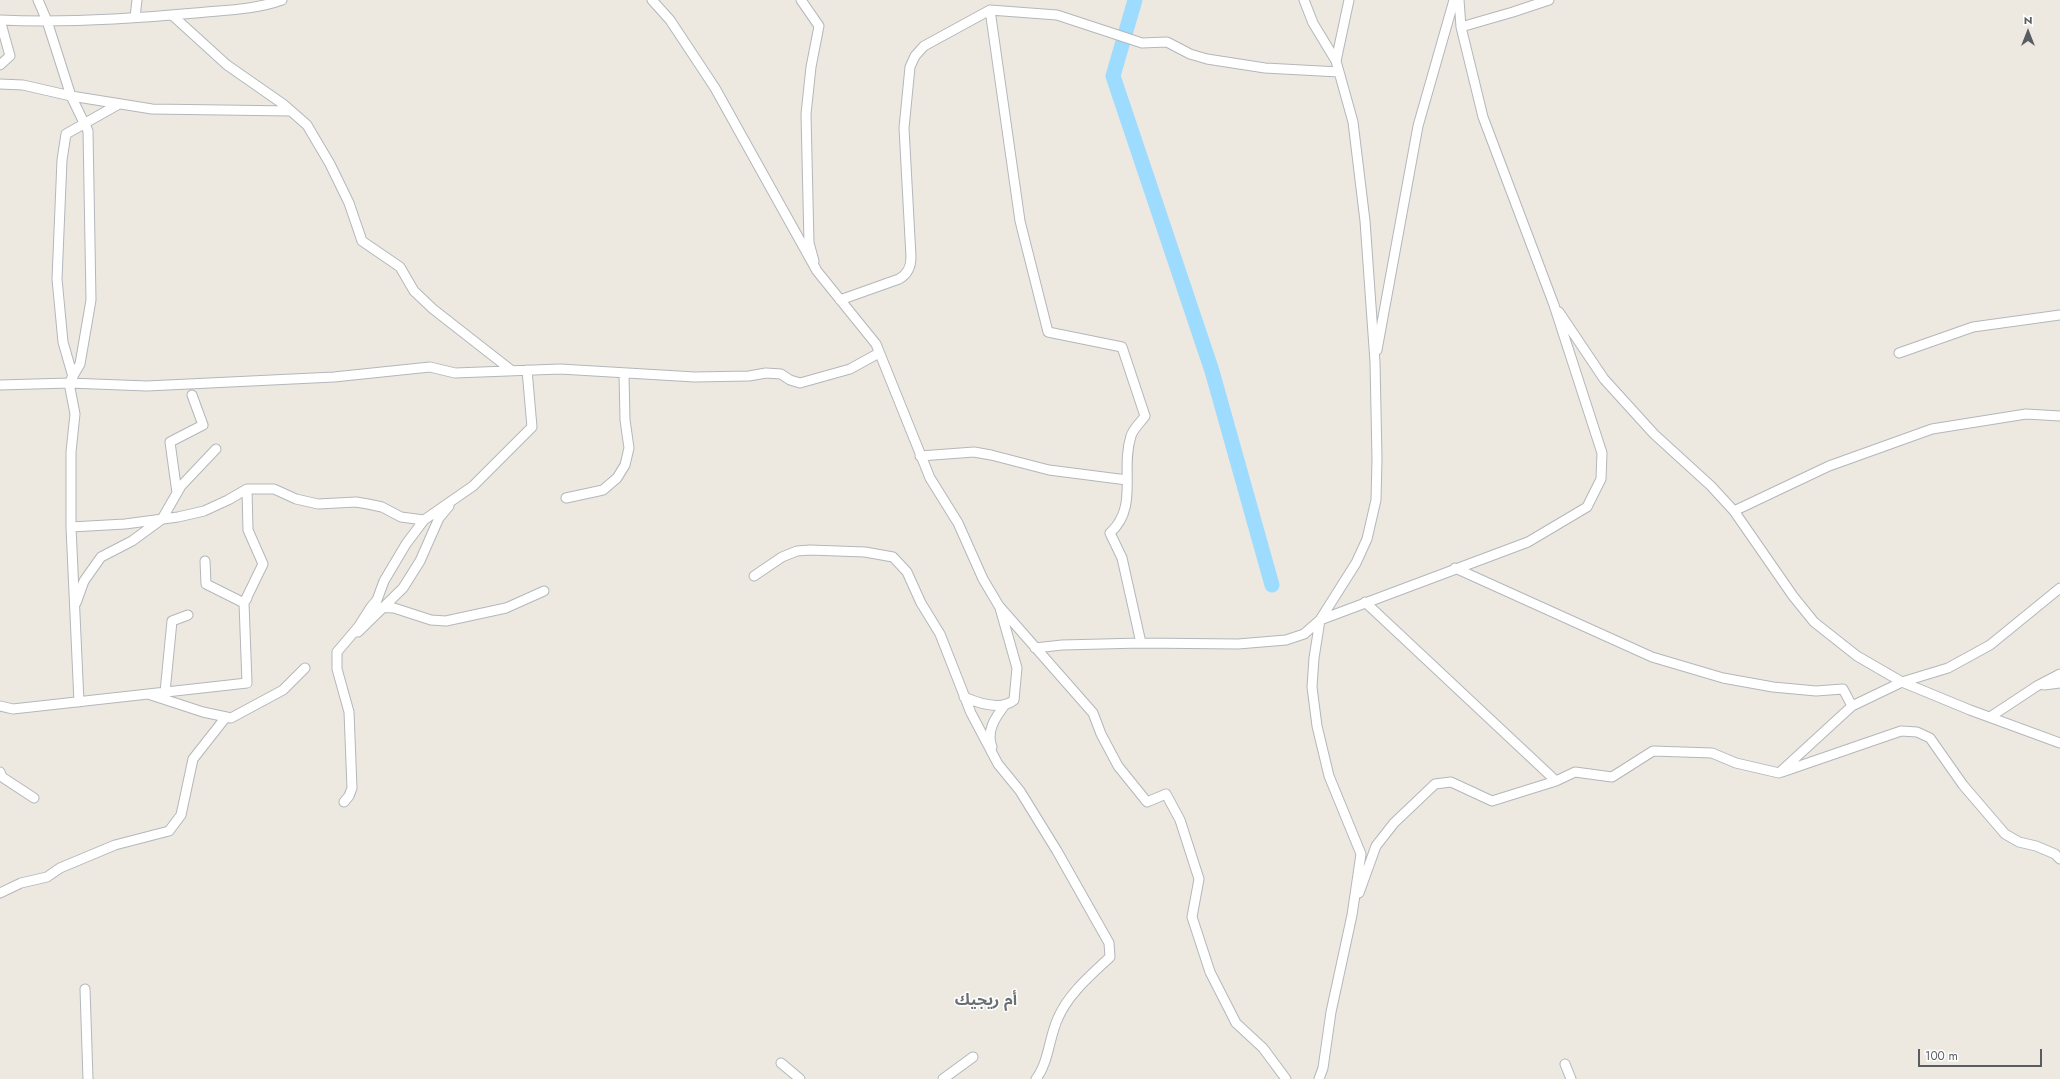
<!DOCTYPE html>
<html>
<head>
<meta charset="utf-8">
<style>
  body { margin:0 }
  #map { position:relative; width:2060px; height:1079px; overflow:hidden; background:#ede9e0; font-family:Jost,sans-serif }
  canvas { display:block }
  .north { position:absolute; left:2008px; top:12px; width:40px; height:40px; -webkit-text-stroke:3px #fff; paint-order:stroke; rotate:0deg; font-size:11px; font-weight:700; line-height:16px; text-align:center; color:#595d62 }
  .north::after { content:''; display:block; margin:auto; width:14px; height:18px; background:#595d62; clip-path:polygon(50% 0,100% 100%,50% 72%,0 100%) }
  .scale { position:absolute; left:1918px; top:1049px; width:124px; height:18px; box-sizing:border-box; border:2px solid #595d62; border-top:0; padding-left:5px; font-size:12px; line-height:14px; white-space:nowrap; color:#595d62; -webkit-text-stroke:3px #fff; paint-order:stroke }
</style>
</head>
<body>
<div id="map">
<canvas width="2060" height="1079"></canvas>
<div class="north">N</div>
<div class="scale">100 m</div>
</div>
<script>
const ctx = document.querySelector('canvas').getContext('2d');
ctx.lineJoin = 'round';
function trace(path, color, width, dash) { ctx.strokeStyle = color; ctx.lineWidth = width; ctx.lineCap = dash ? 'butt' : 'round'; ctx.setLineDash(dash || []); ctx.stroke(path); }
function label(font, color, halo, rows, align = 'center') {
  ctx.font = font + ' Jost,"Noto Sans Arabic",sans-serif'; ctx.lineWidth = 3; ctx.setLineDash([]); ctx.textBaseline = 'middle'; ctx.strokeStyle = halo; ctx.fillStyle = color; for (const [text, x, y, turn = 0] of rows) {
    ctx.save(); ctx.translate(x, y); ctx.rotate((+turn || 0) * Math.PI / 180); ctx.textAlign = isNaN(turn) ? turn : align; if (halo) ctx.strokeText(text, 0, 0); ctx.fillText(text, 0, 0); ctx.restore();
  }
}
const river = new Path2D(`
  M 1135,0 L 1113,76 L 1212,371 L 1272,585`);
const minor = new Path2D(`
  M 38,0 L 47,21 L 71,96 L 88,131 L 91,300 L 80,364 L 69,383 L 75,414 L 71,452 L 71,527 L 79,702
  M 652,0 L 670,20 L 715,88 L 817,271 L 876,344 L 930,478 L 958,523 L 983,579 L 999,606 L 1093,713 L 1101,734 L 1118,766 L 1147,802 L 1166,794 L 1180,820 L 1199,879 L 1192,917 L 1210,972 L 1236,1023 L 1263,1048 L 1286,1079
  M 801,0 L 819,26 L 811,67 L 806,114 L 809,243 L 814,261
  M 1304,0 L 1313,23 L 1336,61 L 1353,122 L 1365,221 L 1375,362 L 1377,459 L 1376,500 L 1367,539 L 1356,563 L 1320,620 L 1314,658 L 1312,687 L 1317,726 L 1329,776 L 1361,854 L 1352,915 L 1331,1012 L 1323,1068 L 1319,1079
  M 990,10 L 1020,221 L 1048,332 L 1122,347 L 1145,416 C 1141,422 1133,429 1131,436 C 1120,470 1139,507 1110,533 L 1122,558 L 1141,643
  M 172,15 L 227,65 L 283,104 L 307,125 L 330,164 L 349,203 L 362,241 L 400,267 L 414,291 L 433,309 L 511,370
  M 135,17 L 137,0
  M 0,20 C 65,23 130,19 195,13 C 224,10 254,10 282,0
  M 1461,27 L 1513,12 L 1549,0
  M 1336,61 L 1349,0
  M 0,65 L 10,56 L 0,20
  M 0,84 L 23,85 L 71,96 L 152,109 L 291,111
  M 840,300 L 899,279 C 908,274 911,267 911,257 L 904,128 L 910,67 L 915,56 L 924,46 L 990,10 L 1057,15 L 1142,43 L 1167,42 L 1190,54 L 1207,59 L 1265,68 L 1339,72
  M 1559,312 L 1604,379 L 1654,434 L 1711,486 L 1734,511 L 1793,596 L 1814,622 L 1857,656 L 1902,682 L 1970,710 L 2060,743
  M 1377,350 L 1418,126 L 1454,0
  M 1899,353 L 1973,327 L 2060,315
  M 527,370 L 532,427 L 473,486 L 424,520 L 406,544 L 384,581 L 377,600 L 371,607 L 394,608 L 431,620 L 446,621 L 506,608 L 544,591
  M 73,377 L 63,342 L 57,279 L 62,160 L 66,134 L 119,104
  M 0,385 L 69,383 L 147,386 L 334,377 L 430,367 L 455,373 L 560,369 L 695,377 L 749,376 L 766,373 L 781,374 L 790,380 L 800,383 L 850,369 L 879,353
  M 920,456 L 974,452 L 991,455 L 1049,470 L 1127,480
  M 177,493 L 170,442 L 203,425 L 192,395
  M 566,498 L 603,490 L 617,478 L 625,465 L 629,448 L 625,420 L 624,374
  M 1734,511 L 1829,466 L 1932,429 L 2026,414 L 2060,416
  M 71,527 L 125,524 L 178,517 L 204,511 L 228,500 L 247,489 L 274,489 L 296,499 L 318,504 L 356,502 L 368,504 L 382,507 L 401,517 L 424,520
  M 205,561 L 206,584 L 244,603 L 247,598
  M 1455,568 L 1652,657 L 1723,678 L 1773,687 L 1816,691 L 1843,689 L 1852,706
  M 754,576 L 782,557 L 797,551 L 810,550 L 865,552 L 893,557 L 907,572 L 921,603 L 940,634 L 971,713 L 998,764 L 1020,791 L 1057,851 L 1109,943 L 1110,957 C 1091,975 1069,993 1058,1018 C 1049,1037 1049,1062 1036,1079
  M 1365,602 L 1556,781
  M 76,603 L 84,581 L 101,557 L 132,541 L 162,519 L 181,486 L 216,449
  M 358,632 L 403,588 L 420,561 L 439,518 L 449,506
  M 1035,648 L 1062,645 L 1141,643 L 1238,644 L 1286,640 L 1304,634 L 1320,620 L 1528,542 L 1587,507 L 1601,479 L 1602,453 L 1554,305 L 1483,117 L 1461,27 L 1459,0
  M 2044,685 L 2060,683
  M 165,692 L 172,621 L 188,615
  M 151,695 L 203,712 L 231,718 L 283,690 L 305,668
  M 964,697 C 978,703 1001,711 1014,700 L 1017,668 L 1000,608
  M 0,706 L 13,709 L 247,683 L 244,603 L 263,564 L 248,530 L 247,489
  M 1990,717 L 2037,686 L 2060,674
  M 992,747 C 986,731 995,718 1004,706
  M 0,772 L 2,777 L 34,798
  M 1782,772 L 1901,731 L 1917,732 L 1930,738 L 1963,785 L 2005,834 L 2019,842 L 2036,846 L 2055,854 L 2060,859
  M 344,802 L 349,796 L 352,788 L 349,712 L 337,669 L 337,652 L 359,626 L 371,607
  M 0,893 L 21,883 L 47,877 L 60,868 L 115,845 L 169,831 L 181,815 L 193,759 L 226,717
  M 1359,893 L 1376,846 L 1394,823 L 1435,784 L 1451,782 L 1492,801 L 1556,781 L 1575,772 L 1612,777 L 1653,751 L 1712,753 L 1736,763 L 1779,773 L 1852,706 L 1902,682 L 1948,668 L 1990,645 L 2060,588
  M 85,989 L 88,1079
  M 781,1063 L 800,1079
  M 1565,1064 L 1571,1079
  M 943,1079 L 973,1057`);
const neighbourhoodNames = [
  ["أم ريجيك",986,1001]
];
trace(river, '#9ddbff', 15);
trace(minor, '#b3b7bb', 11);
trace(minor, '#fff', 9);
label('bold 16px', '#6a6f74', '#fff', neighbourhoodNames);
</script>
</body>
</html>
